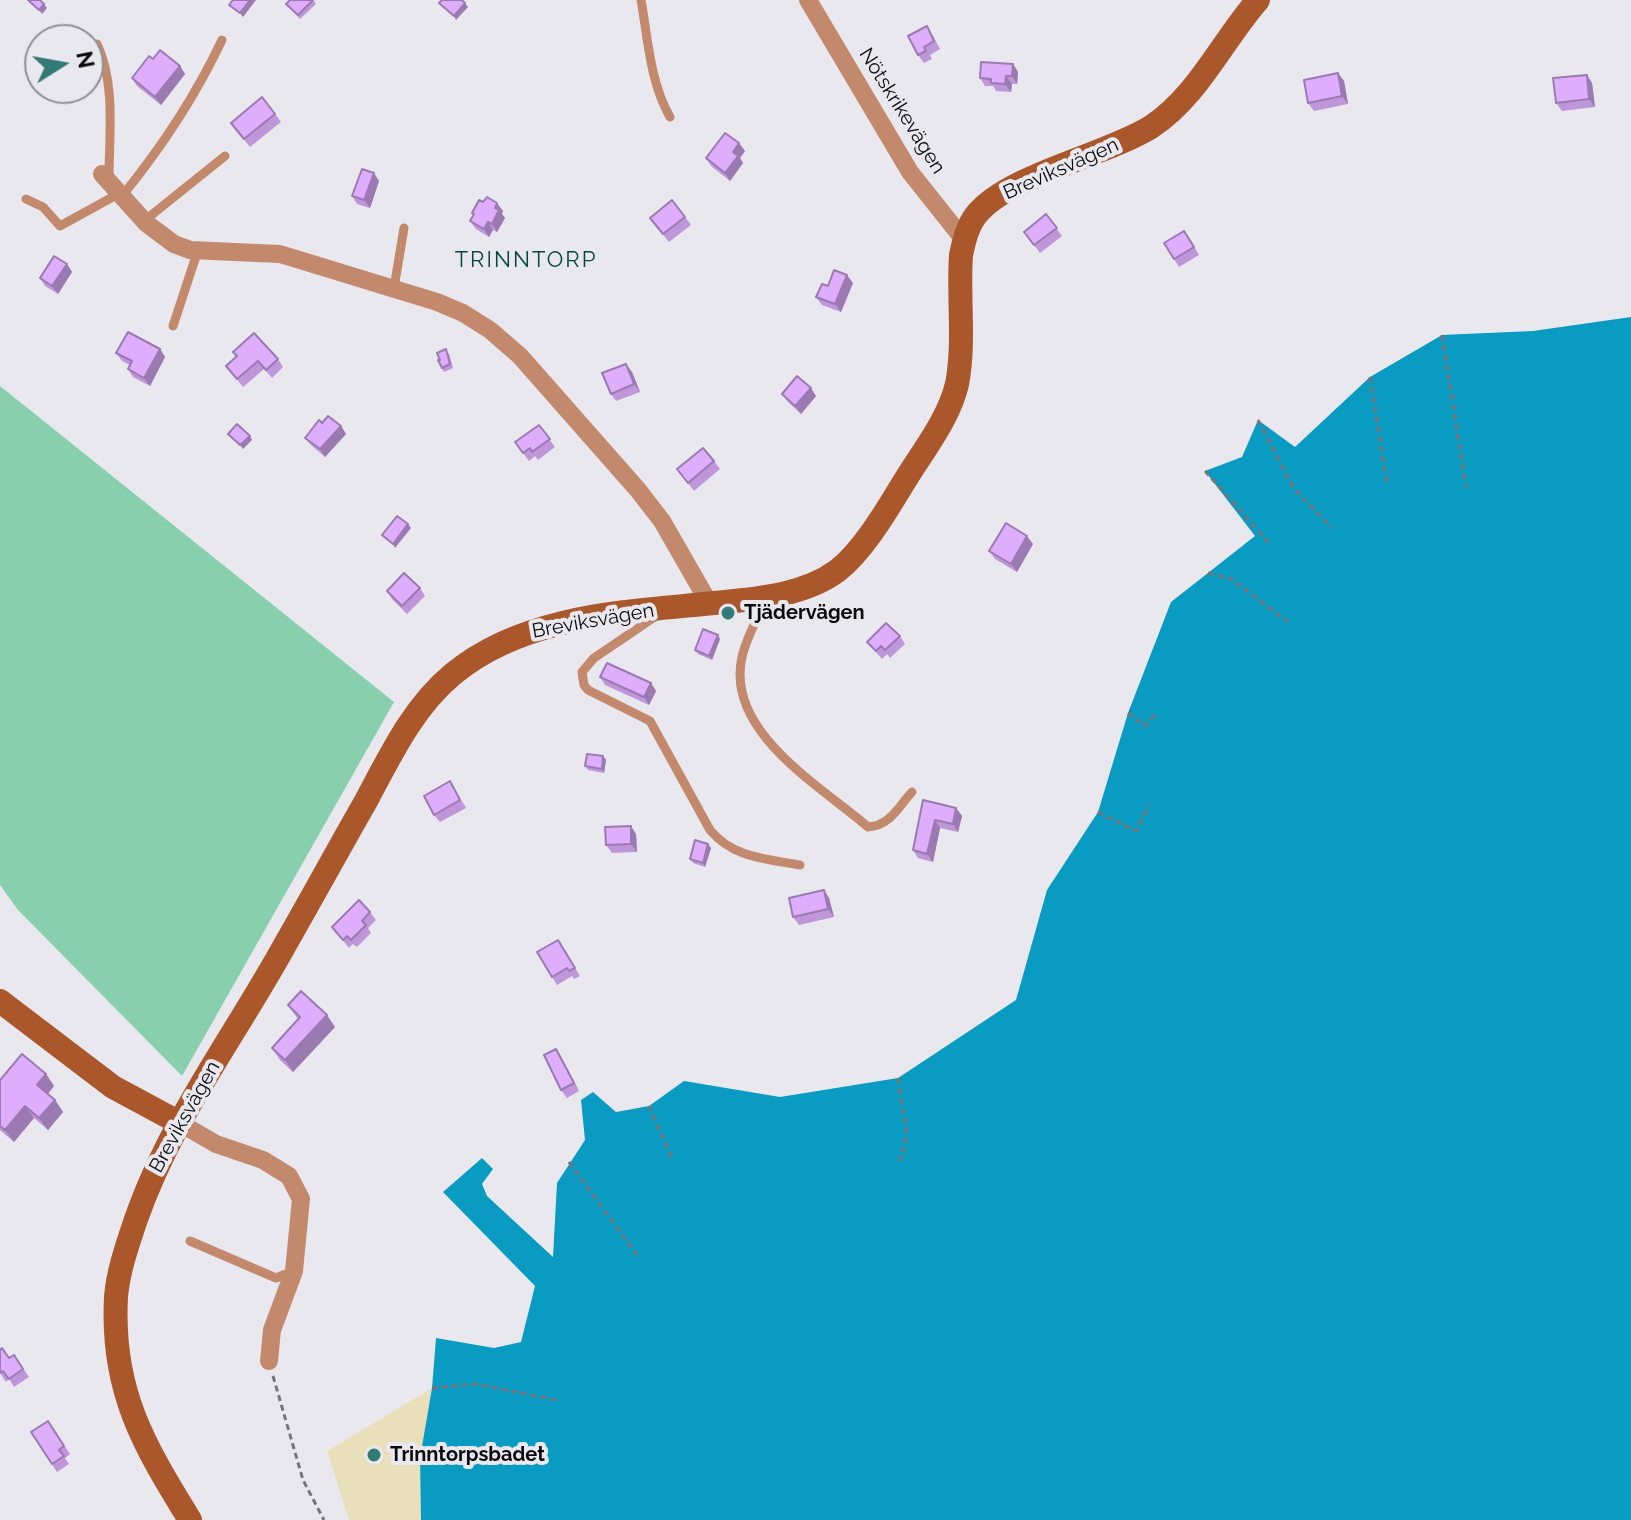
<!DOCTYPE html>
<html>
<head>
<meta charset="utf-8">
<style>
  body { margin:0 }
  #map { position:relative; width:1631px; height:1520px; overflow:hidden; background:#eae8ef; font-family:Raleway,sans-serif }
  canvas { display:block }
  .north { position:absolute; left:24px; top:24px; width:80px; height:80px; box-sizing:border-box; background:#eae8ef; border:2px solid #919095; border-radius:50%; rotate:79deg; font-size:22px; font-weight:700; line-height:32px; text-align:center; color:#0b0b0d }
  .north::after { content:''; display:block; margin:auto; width:28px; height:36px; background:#327a75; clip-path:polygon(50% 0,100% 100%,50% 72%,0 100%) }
</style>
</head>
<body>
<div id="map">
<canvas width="1631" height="1520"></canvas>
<div class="north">N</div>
</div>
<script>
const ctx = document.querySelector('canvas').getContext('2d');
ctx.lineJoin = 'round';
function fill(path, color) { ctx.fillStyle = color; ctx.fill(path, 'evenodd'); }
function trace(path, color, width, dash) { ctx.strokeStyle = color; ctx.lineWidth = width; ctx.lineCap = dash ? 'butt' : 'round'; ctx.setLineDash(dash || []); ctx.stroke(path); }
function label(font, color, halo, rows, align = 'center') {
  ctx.font = font + ' Raleway,sans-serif'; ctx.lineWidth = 8; ctx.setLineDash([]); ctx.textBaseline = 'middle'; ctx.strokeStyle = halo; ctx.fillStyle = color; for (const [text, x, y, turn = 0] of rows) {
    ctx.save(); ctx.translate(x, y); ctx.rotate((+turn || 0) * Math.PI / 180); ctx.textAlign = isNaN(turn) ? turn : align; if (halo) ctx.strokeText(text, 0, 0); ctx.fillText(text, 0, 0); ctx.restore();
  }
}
const green = new Path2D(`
  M 0,386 L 394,702 L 182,1076 L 18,910 L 0,885 Z`);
const sand = new Path2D(`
  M 432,1388 L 420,1458 L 421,1520 L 349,1520 L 327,1451 Z`);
const water = new Path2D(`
  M 1631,317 L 1631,1520 L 421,1520 L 420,1458 L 432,1388 L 436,1338 L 494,1348 L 521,1342 L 535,1286 L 443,1192 L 482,1158 L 493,1169 L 482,1184 L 487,1196 L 553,1257 L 557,1183 L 585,1140 L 581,1100 L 593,1092 L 616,1112 L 649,1106 L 684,1081 L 780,1097 L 898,1078 L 1016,1000 L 1047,890 L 1098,812 L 1128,713 L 1171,602 L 1255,536 L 1205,471 L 1242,457 L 1258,420 L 1295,447 L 1370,377 L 1442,335 L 1533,331 Z`);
const path = new Path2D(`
  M 1442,335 L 1466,487
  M 1370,377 L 1387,484
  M 1258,420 L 1294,489 L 1332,528
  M 1205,471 L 1269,543
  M 1208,573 L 1231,579 L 1288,622
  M 1128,713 L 1145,726 L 1156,713
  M 1098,812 L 1136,831 L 1149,805
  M 898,1078 L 907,1136 L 900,1161
  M 649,1106 L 673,1161
  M 569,1162 L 637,1255
  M 273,1376 L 303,1480 L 324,1520
  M 432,1388 L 475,1384 L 557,1400`);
const lane = new Path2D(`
  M 641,0 C 648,39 650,82 670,117
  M 97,44 C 116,84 109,135 109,178
  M 122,196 C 162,147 195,97 222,40
  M 26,199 L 43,207 L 60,226 L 120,193
  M 144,221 L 225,156
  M 394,288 L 404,228
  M 173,326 L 198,250
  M 765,600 C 758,618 746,638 742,657 C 725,732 821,786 868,827 C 890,826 898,807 912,792
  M 656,616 L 594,658 L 582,672 L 584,685 L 588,690 L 650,721 L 710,830 C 733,858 766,859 800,865
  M 190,1241 L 276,1278 L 291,1272`);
const street = new Path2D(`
  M 808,0 L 910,172 L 964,240
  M 102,174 L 146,223 L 174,244 L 190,250 L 280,254 L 437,302 L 463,313 L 490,330 L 520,356 L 638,490 L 662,521 L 709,603
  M 178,1122 L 216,1144 L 263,1160 L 289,1176 L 301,1199 L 294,1271 L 272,1330 L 269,1361`);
const secondary = new Path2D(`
  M 0,1001 L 113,1087 L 178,1122
  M 190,1520 C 143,1444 111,1390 116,1297 C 118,1272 127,1246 135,1222 C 170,1120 235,1036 286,943 C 313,896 339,848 366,801 C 390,756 413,707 453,674 C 524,615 626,612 714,603 C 755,599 803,596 837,571 C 863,551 887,510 904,482 C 922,452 949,419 957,384 C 965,343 958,297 961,255 C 964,241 967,227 976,215 C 1008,175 1104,156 1151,127 C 1198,96 1222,41 1258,0`);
const wall = new Path2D(`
  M 313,0 L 316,4 L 300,19 L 286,4 Z
  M 932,34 L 940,49 L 930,55 L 932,59 L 924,63 L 918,55 Z
  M 153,59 L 180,66 L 185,74 L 161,105 L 137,86 L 132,78 Z
  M 1013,64 L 1018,72 L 1017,84 L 1012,84 L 1011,92 L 996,91 L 993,86 L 985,86 L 980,78 Z
  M 1338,73 L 1344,81 L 1348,104 L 1314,111 L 1308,103 Z
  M 1587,75 L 1592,83 L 1595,107 L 1562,111 L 1556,103 Z
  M 275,114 L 281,122 L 250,147 L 231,123 Z
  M 745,151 L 740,158 L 743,163 L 730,181 L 711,166 L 706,158 Z
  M 379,181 L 370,208 L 357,204 L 352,196 Z
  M 503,211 L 502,214 L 505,218 L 497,232 L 493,230 L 489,237 L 476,229 L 470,221 L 474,216 L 472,213 Z
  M 1046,214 L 1062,236 L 1040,253 L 1024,232 Z
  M 685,217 L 691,225 L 669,242 L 650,218 Z
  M 1190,239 L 1199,255 L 1179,267 L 1174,259 Z
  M 67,264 L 72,272 L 58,294 L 45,286 L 40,278 Z
  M 853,283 L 841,312 L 822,305 L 816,297 L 828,286 Z
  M 160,349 L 165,357 L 150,386 L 133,377 L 128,369 L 130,365 L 122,361 L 116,353 Z
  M 233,352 L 278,359 L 283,367 L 272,378 L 264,369 L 243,387 L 226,366 L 236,357 Z
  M 449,353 L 453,368 L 444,372 L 442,368 Z
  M 632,372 L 640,392 L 616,401 L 611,394 Z
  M 782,394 L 816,396 L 801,414 L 788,402 Z
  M 322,423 L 341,426 L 346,434 L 325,457 L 311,445 L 305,438 Z
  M 539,425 L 555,447 L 538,460 L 535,456 L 529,461 L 515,442 Z
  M 714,461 L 720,469 L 694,491 L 677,469 Z
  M 1033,544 L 1017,572 L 995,559 L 989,551 Z
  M 420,588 L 425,596 L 407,614 L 392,599 L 387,591 Z
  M 900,636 L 905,644 L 890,658 L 887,654 L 882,659 L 867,642 Z
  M 720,639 L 712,660 L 698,654 L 695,650 Z
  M 600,677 L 651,683 L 656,691 L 649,705 L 605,685 Z
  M 603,756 L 606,760 L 604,773 L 588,770 L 585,766 Z
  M 450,781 L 466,808 L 440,822 L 434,815 Z
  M 923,800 L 956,808 L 962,816 L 958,832 L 940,828 L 933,862 L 918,858 L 913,850 Z
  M 636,834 L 637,852 L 612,853 L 606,845 Z
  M 711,848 L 705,867 L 693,863 L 690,859 Z
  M 824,890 L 829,898 L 834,917 L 799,925 L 793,917 Z
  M 370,912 L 376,920 L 368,928 L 371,933 L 357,947 L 353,944 L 349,948 L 332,927 Z
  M 558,940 L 580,976 L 574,979 L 572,976 L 557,985 L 552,977 Z
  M 288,1005 L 335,1027 L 293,1072 L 280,1060 L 272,1048 L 298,1019 Z
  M 561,1057 L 579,1091 L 567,1098 L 561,1090 Z
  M 46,1074 L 54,1086 L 48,1094 L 55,1100 L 63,1112 L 48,1130 L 34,1118 L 14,1142 L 0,1130 L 0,1080 Z
  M 14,1355 L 29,1377 L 14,1387 L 9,1379 L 6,1382 L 0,1373 L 9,1358 Z
  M 48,1421 L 70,1454 L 65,1458 L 69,1464 L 57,1472 L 31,1432 Z`);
const shadedWall = new Path2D(`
  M 250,0 L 256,0 L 243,17 L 240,13 Z
  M 465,3 L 468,7 L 456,20 L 454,16 Z
  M 44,4 L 47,8 L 42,14 L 39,10 Z
  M 1013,64 L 1018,72 L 1017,84 L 1012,76 Z
  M 180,66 L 185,74 L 161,105 L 155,97 Z
  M 1338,73 L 1344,81 L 1348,104 L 1342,96 Z
  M 1587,75 L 1592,83 L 1595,107 L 1589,99 Z
  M 1006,76 L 1012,84 L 1011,92 L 1005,84 Z
  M 739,143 L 745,151 L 740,158 L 743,163 L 730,181 L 725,173 L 733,152 Z
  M 374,173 L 379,181 L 370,208 L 364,200 Z
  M 497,203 L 503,211 L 502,214 L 505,218 L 497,232 L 492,224 L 495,208 Z
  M 488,222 L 493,230 L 489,237 L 484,229 Z
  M 67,264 L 72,272 L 58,294 L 52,286 Z
  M 847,275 L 853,283 L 841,312 L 835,304 Z
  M 160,349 L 165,357 L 150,386 L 144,378 Z
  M 626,364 L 632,372 L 640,392 L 634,384 Z
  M 811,388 L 816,396 L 801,414 L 795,406 Z
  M 341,426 L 346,434 L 325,457 L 320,449 Z
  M 250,436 L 252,440 L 243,449 L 240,445 Z
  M 408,524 L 411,528 L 395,548 L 393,544 Z
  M 1027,536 L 1033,544 L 1017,572 L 1011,564 Z
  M 718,635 L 720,639 L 712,660 L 709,656 Z
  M 651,683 L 656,691 L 649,705 L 644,697 Z
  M 603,756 L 606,760 L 604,773 L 602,769 Z
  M 956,808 L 962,816 L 958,832 L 953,824 Z
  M 935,820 L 940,828 L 933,862 L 927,854 Z
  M 631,826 L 636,834 L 637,852 L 631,844 Z
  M 708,844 L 711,848 L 705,867 L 703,863 Z
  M 824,890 L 829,898 L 834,917 L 828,909 Z
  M 327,1015 L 335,1027 L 293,1072 L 285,1060 Z
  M 556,1049 L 561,1057 L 579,1091 L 574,1083 Z
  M 46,1074 L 54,1086 L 45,1097 L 37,1085 Z
  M 55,1100 L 63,1112 L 48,1130 L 39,1118 Z
  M 25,1106 L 34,1118 L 14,1142 L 5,1130 Z`);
const building = new Path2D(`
  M 28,0 L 40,0 L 44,4 L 39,10 Z
  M 233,0 L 250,0 L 240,13 L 229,5 Z
  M 290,0 L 313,0 L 298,15 L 286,4 Z
  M 442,0 L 462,0 L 465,3 L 454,16 L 439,3 Z
  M 927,26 L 934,41 L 924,47 L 926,51 L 918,55 L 908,36 Z
  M 160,50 L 180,66 L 155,97 L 132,78 L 149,56 L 153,59 Z
  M 981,62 L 1013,64 L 1012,76 L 1006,76 L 1005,84 L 991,83 L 991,79 L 980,78 Z
  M 1338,73 L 1342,96 L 1308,103 L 1304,80 Z
  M 1587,75 L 1589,99 L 1556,103 L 1553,78 Z
  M 262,97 L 275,114 L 244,139 L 231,123 Z
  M 725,133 L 739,143 L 733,152 L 738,156 L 725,173 L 706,158 Z
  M 362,169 L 374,173 L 364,200 L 352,196 Z
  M 487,197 L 497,203 L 495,208 L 499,210 L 492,224 L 488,222 L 484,229 L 470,221 L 474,214 L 472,213 L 479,200 L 483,202 Z
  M 672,200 L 685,217 L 663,234 L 650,218 Z
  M 1046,214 L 1057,228 L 1034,245 L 1024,232 Z
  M 1184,231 L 1194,247 L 1174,259 L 1164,243 Z
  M 54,256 L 67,264 L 52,286 L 40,278 Z
  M 834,270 L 847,275 L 835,304 L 816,297 L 822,284 L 828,286 Z
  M 128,332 L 160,349 L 144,378 L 128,369 L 132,361 L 116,353 Z
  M 254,333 L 278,359 L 266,370 L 258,361 L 237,379 L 226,366 L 237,356 L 233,352 Z
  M 446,349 L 450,364 L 442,368 L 438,360 L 440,360 L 437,353 Z
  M 626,364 L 634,384 L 611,394 L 602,373 Z
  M 797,376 L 811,388 L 795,406 L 782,394 Z
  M 328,416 L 341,426 L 320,449 L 305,438 L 319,420 L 322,423 Z
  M 237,424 L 250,436 L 240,445 L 228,434 Z
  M 539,425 L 550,439 L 532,452 L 530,448 L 523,453 L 515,442 Z
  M 703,448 L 714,461 L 688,483 L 677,469 Z
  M 397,516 L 408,524 L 393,544 L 382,535 Z
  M 1006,523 L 1027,536 L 1011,564 L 989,551 Z
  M 404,573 L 420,588 L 402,606 L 387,591 Z
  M 886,623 L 900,636 L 885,650 L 881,646 L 876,651 L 867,642 Z
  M 703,629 L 718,635 L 709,656 L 695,650 Z
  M 607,663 L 651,683 L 644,697 L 600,677 Z
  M 587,754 L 603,756 L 602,769 L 585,766 Z
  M 450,781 L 460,800 L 434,815 L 424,796 Z
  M 923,800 L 956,808 L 953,824 L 935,820 L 927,854 L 913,850 Z
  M 631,826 L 631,844 L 606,845 L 605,827 Z
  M 695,840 L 708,844 L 703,863 L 690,859 Z
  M 824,890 L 828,909 L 793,917 L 789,898 Z
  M 359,900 L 370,912 L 362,921 L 366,925 L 351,940 L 347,936 L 343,940 L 332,927 Z
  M 558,940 L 575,968 L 569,971 L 567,968 L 552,977 L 537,952 Z
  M 301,991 L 327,1015 L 285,1060 L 272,1048 L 300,1017 L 288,1005 Z
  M 556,1049 L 574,1083 L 561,1090 L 544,1055 Z
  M 22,1054 L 46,1074 L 37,1085 L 55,1100 L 39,1118 L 25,1106 L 5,1130 L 0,1126 L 0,1080 Z
  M 2,1348 L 9,1358 L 14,1355 L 23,1369 L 9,1379 L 3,1371 L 0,1373 L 0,1350 Z
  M 48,1421 L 64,1446 L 59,1450 L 64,1456 L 52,1464 L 31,1432 Z`);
const markers = [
  [728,613,8,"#327a75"],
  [374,1455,8,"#327a75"]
];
const streetNames = [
  ["Nötskrikevägen",902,111,58],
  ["Breviksvägen",1061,169,-24],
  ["Breviksvägen",593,621,-10],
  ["Breviksvägen",185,1117,-61]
];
const poiNames = [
  ["Tjädervägen",744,613],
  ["Trinntorpsbadet",390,1455]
];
const neighbourhoodNames = [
  ["TRINNTORP",526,260]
];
fill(green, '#88cfad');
fill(sand, '#e9e0bb');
fill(water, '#099bc2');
trace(path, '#757478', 3, [6, 4]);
trace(lane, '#c2896d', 9);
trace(street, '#c2896d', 18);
trace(secondary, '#aa572c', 24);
fill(wall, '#bf96da');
fill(shadedWall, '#9b7ab1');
fill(building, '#deaefd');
trace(building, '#9b7ab1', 2);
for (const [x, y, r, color] of markers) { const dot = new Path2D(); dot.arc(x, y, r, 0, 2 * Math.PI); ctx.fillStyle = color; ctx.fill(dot); trace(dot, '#eae8ef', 3); }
label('20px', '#0b0b0d', '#eae8ef', streetNames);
label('bold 20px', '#0b0b0d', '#eae8ef', poiNames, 'left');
ctx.letterSpacing = '2px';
label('22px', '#064744', '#eae8ef', neighbourhoodNames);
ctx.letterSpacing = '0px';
</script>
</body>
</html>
